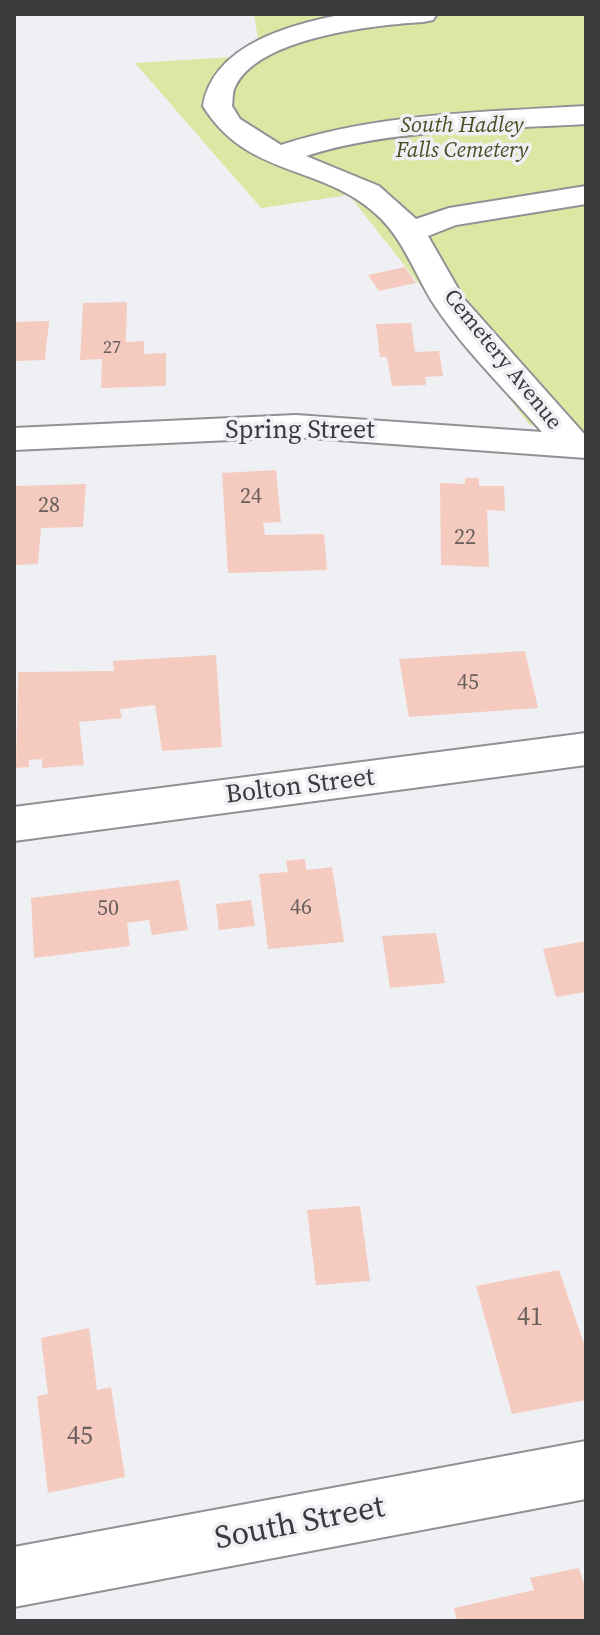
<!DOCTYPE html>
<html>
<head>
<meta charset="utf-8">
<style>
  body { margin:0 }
  #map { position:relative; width:600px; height:1635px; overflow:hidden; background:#eff0f4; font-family:"Source Serif 4",serif }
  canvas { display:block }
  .frame { position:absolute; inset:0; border:16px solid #3a3b3c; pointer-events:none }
</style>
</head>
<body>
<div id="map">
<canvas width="600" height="1635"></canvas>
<div class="frame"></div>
</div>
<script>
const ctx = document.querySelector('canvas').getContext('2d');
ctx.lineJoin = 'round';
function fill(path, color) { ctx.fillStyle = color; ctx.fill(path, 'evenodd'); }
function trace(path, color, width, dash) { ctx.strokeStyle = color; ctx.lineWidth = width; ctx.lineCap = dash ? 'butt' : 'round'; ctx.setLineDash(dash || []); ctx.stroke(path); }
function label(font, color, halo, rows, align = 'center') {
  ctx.font = font + ' "Source Serif 4",serif'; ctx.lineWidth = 7; ctx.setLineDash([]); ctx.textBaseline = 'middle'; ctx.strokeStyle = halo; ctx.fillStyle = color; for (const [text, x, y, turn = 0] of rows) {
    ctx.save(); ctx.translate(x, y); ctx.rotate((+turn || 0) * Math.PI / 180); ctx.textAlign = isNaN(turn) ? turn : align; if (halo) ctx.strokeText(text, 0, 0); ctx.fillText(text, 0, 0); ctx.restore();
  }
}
const green = new Path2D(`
  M 254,14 L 586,14 L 586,430 L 530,425 L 349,195 L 261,208 L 135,63 L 233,57 L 259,45 Z`);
const building = new Path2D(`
  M 405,267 L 416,283 L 379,291 L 368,275 Z
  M 127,302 L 126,342 L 144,341 L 144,354 L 166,353 L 166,386 L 101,388 L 102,359 L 80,360 L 83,303 Z
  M 49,321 L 45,360 L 14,361 L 14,322 Z
  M 411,323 L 415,352 L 439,351 L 443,376 L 425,377 L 426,385 L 392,386 L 387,357 L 380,357 L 376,324 Z
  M 276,470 L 281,522 L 263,523 L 265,535 L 324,534 L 327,570 L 228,573 L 222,473 Z
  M 465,478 L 479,478 L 479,486 L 504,486 L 505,511 L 487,510 L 489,567 L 441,565 L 440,483 L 465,484 Z
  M 86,484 L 83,527 L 41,528 L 38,564 L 14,565 L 14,486 Z
  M 525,651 L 538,708 L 409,717 L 399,659 Z
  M 216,655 L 222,747 L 162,751 L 155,705 L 120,709 L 122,718 L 79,722 L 84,765 L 42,768 L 42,759 L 29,760 L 29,767 L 16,768 L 18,672 L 114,671 L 113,661 Z
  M 305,859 L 306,870 L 332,867 L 344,942 L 268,949 L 259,874 L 288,872 L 286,861 Z
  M 179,880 L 188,930 L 152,935 L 149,920 L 127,923 L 130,946 L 34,958 L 31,898 Z
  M 251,900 L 255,926 L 219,930 L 216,904 Z
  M 436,933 L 445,983 L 390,988 L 382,936 Z
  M 586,941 L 586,992 L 556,997 L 543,949 Z
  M 360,1206 L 370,1281 L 316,1285 L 307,1210 Z
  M 559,1270 L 586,1350 L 586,1400 L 512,1414 L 476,1286 Z
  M 89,1328 L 97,1390 L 111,1387 L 125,1477 L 48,1493 L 37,1396 L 48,1394 L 41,1338 Z
  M 579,1568 L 586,1590 L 586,1621 L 457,1621 L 454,1608 L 534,1590 L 530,1578 Z`);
const minor = new Path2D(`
  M 345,14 L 437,14 L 433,20 L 423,22 C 375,25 258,37 235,87 C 232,92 233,101 232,106 L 240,119 L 281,145 C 378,113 485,112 586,106 L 586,124 C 499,129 388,129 306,156 L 379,186 L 416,219 L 449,208 L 586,186 L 586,204 L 456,225 L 428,236 L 464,299 L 586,436 L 586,458 L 296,437 L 14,450 L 14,428 L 296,415 L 542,432 C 507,391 465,351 435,306 C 415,275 404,239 376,214 C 322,164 247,178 203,106 C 213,44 292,24 345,14 Z
  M 586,733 L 586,765 L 14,841 L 14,807 Z
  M 586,1441 L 586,1499 L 14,1607 L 14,1547 Z`);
const farNumbernames = [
  ["27",112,348]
];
const farParknames = [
  ["South Hadley",462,126],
  ["Falls Cemetery",462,151]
];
const farStreetnames = [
  ["Cemetery Avenue",502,360,51]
];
const numberNames = [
  ["24",251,497],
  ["28",49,506],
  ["22",465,538],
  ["45",468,683],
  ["46",301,908],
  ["50",108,909]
];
const streetNames = [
  ["Spring Street",300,431],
  ["Bolton Street",300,787,-7]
];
const nearNumbernames = [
  ["41",530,1318],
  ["45",80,1437]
];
const nearStreetnames = [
  ["South Street",300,1524,-11]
];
fill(green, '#dde7a3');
fill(building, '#f5cabf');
trace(minor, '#919195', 4);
fill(minor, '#fff');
label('18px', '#695f5d', null, farNumbernames);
label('italic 22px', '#484e23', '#eff0f4', farParknames);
label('22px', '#3a3b3c', '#eff0f4', farStreetnames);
label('22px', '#695f5d', null, numberNames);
label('26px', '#3a3b3c', '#eff0f4', streetNames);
label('26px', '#695f5d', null, nearNumbernames);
label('32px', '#3a3b3c', '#eff0f4', nearStreetnames);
</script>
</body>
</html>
